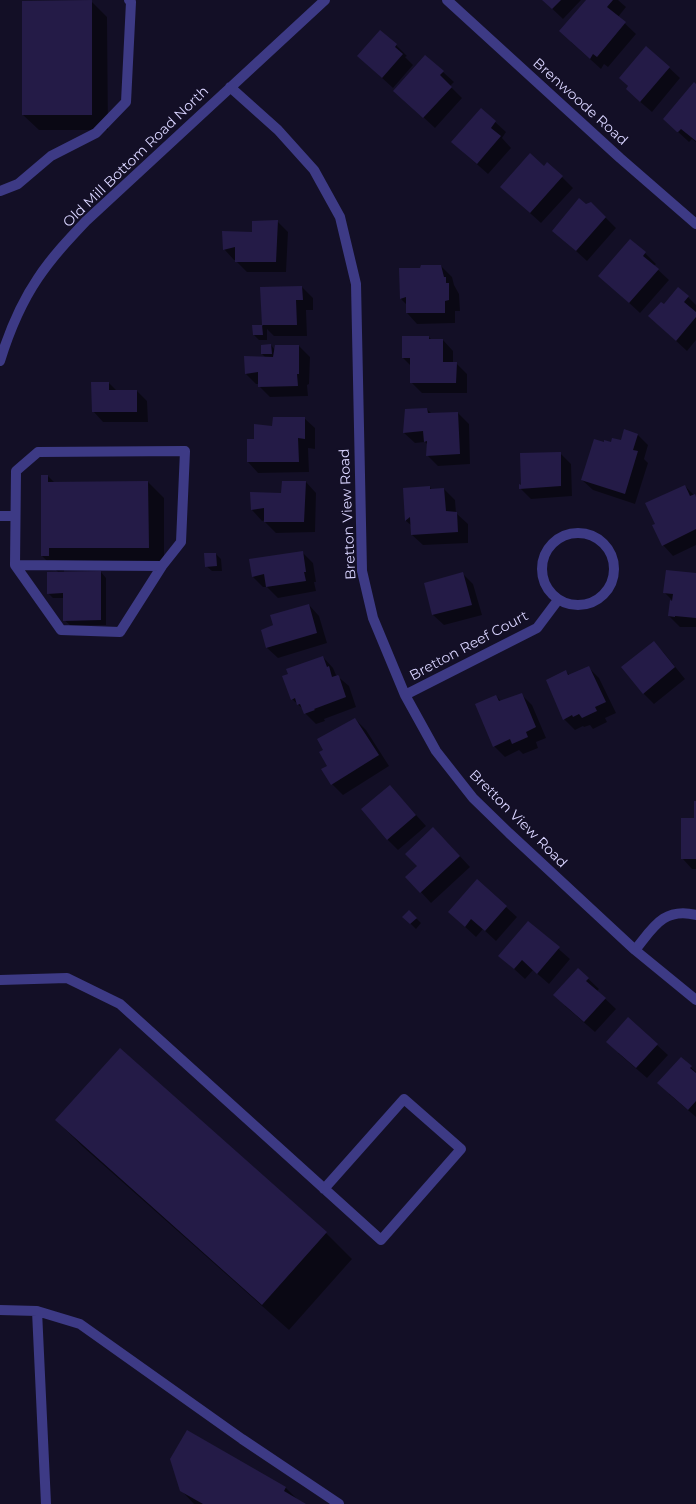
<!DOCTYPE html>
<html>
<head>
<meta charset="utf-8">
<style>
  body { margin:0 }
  canvas { display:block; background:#130f26 }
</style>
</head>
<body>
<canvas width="696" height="1504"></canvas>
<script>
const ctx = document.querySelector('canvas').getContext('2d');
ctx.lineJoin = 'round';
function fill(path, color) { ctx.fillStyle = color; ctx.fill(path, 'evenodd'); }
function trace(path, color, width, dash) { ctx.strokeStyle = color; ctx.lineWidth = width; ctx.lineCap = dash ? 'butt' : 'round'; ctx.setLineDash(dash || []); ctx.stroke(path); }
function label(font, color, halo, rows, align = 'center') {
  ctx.font = font + ' Montserrat,sans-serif'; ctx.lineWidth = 4; ctx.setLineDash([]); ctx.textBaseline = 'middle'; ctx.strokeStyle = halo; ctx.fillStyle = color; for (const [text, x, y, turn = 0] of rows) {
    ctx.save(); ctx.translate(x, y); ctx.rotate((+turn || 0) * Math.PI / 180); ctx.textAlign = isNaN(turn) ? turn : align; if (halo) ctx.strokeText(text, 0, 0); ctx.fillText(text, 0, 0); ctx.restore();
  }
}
const shadow = new Path2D(`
  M 543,0 L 581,0 L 563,19 Z
  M 586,0 L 618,0 L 626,7 L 618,17 L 636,34 L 608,67 L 604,64 L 601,69 L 571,42 Z
  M 91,1 L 107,17 L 108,130 L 39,130 L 23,115 Z
  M 396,45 L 407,56 L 405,57 L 413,65 L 393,88 L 369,66 Z
  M 647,47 L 680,78 L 652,112 L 638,100 L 629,87 L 620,78 Z
  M 443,72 L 454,82 L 450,86 L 462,98 L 435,128 L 395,91 Z
  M 696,85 L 696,142 L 692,139 L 689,142 L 664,119 Z
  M 481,109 L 506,132 L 502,138 L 511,148 L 488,174 L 463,152 Z
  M 544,167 L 562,177 L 573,188 L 541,223 L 501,187 Z
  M 605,217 L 616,228 L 587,261 L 554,231 Z
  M 277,221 L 288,232 L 286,272 L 247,272 L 236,261 L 236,260 L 234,260 L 224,249 Z
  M 645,253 L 656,264 L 654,266 L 669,280 L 640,313 L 600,276 Z
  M 441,266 L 452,277 L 454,285 L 459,294 L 460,311 L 455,311 L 455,323 L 417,324 L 407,313 L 407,305 L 401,299 L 400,269 L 420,269 Z
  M 302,287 L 313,298 L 313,310 L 306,310 L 307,336 L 274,336 L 267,329 L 267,340 L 259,340 L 254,335 L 253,326 L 263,326 L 261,288 Z
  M 688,297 L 696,305 L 696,340 L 687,351 L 649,316 L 664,305 Z
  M 429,337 L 432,340 L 443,340 L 453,351 L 453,363 L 456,363 L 467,374 L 467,393 L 422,393 L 411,382 L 411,366 L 403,358 Z
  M 271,345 L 275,350 L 276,346 L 299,346 L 310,357 L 309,384 L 307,385 L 308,396 L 270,397 L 259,386 L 259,384 L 256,384 L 246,374 L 266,358 L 262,354 Z
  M 109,383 L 117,391 L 137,391 L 147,401 L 148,422 L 103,422 L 93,411 Z
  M 427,409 L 432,414 L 458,413 L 469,424 L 470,464 L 438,466 L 427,455 L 428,445 L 425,442 L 415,443 L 404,433 Z
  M 304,418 L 315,428 L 315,449 L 308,448 L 309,472 L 258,473 L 248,462 L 248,440 L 255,440 L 273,427 Z
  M 638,435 L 648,445 L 644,459 L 648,463 L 635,504 L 593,490 L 582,480 L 611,443 L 621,441 Z
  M 560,453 L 571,464 L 572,496 L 531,499 L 520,488 Z
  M 42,476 L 48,476 L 55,483 L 148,482 L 164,498 L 164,563 L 64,563 L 64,573 L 101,572 L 106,578 L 106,625 L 70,625 L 64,620 L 64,598 L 53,598 L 48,593 L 59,573 L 42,556 Z
  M 306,482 L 316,493 L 315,532 L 276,533 L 265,522 L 265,520 L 262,521 L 252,510 L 251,493 L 282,494 Z
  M 685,486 L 696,497 L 696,545 L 673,556 L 663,545 L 656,524 Z
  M 430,487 L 432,490 L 444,489 L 455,500 L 456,513 L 468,524 L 468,543 L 423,545 L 412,535 L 412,526 L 406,521 L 404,489 Z
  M 302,552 L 313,563 L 316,582 L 314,582 L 316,591 L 278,598 L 267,587 L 263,587 L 253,577 Z
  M 216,554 L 221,559 L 222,571 L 212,571 L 206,566 Z
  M 463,574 L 473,584 L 482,615 L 444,625 L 433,615 L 425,584 Z
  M 696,574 L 696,627 L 680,627 L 669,616 L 674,602 L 664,592 Z
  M 309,605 L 319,616 L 327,643 L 278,658 L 267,648 L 262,631 Z
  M 654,642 L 664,653 L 685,679 L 654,704 L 643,693 Z
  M 323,657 L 333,668 L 336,675 L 349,686 L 356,707 L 324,719 L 325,721 L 316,724 L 305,713 L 304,710 L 292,699 L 289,675 Z
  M 588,667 L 599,678 L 616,713 L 605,718 L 607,722 L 593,729 L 590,725 L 584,727 L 583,726 L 575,730 L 564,719 L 566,671 L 570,676 Z
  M 521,694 L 532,705 L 546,738 L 536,742 L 538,748 L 523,754 L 519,750 L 505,757 L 494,746 L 496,696 L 501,701 Z
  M 355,719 L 366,730 L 389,766 L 343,795 L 332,784 L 323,770 L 329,766 L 324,750 Z
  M 390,786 L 426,826 L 398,850 L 387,839 Z
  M 696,802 L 696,869 L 692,869 L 682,858 L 695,819 Z
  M 444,839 L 470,867 L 431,903 L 407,877 Z
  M 506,907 L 517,917 L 496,941 L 483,929 L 476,937 L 449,912 Z
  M 409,911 L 421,923 L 416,929 L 404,917 Z
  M 528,922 L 570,959 L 549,984 L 533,970 L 525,979 L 500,956 Z
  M 578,969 L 599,989 L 597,991 L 616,1009 L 595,1032 L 565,1006 Z
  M 657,1045 L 668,1055 L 647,1078 L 618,1053 Z
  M 120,1049 L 326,1233 L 352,1259 L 289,1330 L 82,1146 L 56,1120 Z
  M 681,1058 L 696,1072 L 696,1117 L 669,1094 Z
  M 188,1431 L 286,1488 L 298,1500 L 304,1504 L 194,1504 L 181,1490 Z`);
const building = new Path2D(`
  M 92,0 L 92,115 L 22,115 L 22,1 Z
  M 542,0 L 561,0 L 552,9 Z
  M 586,0 L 613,0 L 607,7 L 626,22 L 597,57 L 593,54 L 590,59 L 559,31 Z
  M 380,30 L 397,44 L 395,47 L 403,54 L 382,78 L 357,56 Z
  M 646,46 L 670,67 L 640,102 L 626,89 L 628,86 L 619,78 Z
  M 425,55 L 444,71 L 440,75 L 452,87 L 423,118 L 393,91 Z
  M 694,82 L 696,84 L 696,141 L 681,129 L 678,132 L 677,132 L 663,119 Z
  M 481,108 L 496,121 L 491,128 L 501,136 L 477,164 L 451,142 Z
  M 530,153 L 544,166 L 547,162 L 563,176 L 530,213 L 500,187 Z
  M 579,198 L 586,204 L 591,202 L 606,217 L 576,251 L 552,231 Z
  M 278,220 L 276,262 L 235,262 L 235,247 L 223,250 L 222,231 L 252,232 L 252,221 Z
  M 630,239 L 646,252 L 643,256 L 659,269 L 629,303 L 598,276 Z
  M 421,265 L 441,265 L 444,277 L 446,277 L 446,283 L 449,283 L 449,300 L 445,301 L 445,313 L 406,313 L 406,297 L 400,299 L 399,268 L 420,268 Z
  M 302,286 L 303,300 L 296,300 L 297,325 L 262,325 L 263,335 L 253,335 L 252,325 L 262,325 L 260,287 Z
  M 678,287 L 689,296 L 684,302 L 696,312 L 696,317 L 676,341 L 648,316 L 661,302 L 664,304 Z
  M 402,336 L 429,336 L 429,339 L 443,339 L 443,362 L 457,362 L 456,383 L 410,383 L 410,358 L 402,358 Z
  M 271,344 L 272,354 L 261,354 L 261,345 Z
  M 275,345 L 299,345 L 299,374 L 297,374 L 298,386 L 258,387 L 258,372 L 245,374 L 244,356 L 273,357 Z
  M 91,382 L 109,382 L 109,390 L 137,390 L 137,412 L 92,412 Z
  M 427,408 L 428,413 L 458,412 L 460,454 L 426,456 L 427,441 L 424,442 L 423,431 L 403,433 L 405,409 Z
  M 273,417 L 305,417 L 305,439 L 298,438 L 299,462 L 247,462 L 247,439 L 254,439 L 254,424 L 272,426 Z
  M 624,429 L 638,434 L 633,450 L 638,451 L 625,494 L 581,480 L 594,439 L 604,442 L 604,440 L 611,442 L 612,438 L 621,440 Z
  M 561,452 L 561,486 L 519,489 L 519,484 L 521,485 L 520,453 Z
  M 41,475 L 48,475 L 48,482 L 148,481 L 149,548 L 49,548 L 49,556 L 41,556 Z
  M 282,481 L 306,481 L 304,522 L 264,522 L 264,508 L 251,510 L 250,492 L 281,493 Z
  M 685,485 L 690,496 L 695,494 L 696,497 L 696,529 L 662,546 L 652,525 L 655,524 L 645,503 Z
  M 430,486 L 430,489 L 444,488 L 446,511 L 457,512 L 458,532 L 411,535 L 410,517 L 405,521 L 403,488 Z
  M 303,551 L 306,572 L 304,572 L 306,581 L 266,587 L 264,574 L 252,577 L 249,559 Z
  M 204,553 L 216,553 L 217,566 L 205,567 Z
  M 666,570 L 696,573 L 696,618 L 675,616 L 675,617 L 668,616 L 670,600 L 672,601 L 673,594 L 663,593 Z
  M 101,571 L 101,620 L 63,621 L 63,593 L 47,594 L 47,572 Z
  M 463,572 L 472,605 L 432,615 L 424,583 Z
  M 309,604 L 317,633 L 266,648 L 261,630 L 273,625 L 270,615 Z
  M 654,641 L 675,667 L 643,694 L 621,667 Z
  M 323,656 L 327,667 L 329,666 L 332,677 L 338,675 L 339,676 L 346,697 L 314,709 L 315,710 L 304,714 L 300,704 L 297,705 L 295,698 L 291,700 L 282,676 L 288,674 L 286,669 Z
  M 589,666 L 606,702 L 595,707 L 597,711 L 582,718 L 579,714 L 573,717 L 572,715 L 563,720 L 546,680 L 566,670 L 568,675 Z
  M 522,693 L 536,727 L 526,732 L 528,737 L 512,744 L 510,739 L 493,747 L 475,704 L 496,695 L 499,701 Z
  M 355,718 L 379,755 L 331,785 L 321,769 L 327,766 L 319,752 L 323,750 L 317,739 Z
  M 390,785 L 416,815 L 387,840 L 361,809 Z
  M 694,801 L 696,801 L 696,859 L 681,859 L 681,818 L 694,818 Z
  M 433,827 L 460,856 L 420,893 L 405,877 L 417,866 L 405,854 Z
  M 477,879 L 507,906 L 485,931 L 471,919 L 465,927 L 448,912 Z
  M 409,910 L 417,918 L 410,924 L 402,917 Z
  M 528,921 L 560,947 L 537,974 L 522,960 L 514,969 L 498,956 Z
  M 578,968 L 589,978 L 586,981 L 606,998 L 584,1022 L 553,995 Z
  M 628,1017 L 658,1044 L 636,1068 L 606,1042 Z
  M 120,1048 L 327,1232 L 262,1305 L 55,1120 Z
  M 681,1057 L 692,1066 L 690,1068 L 696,1073 L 696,1101 L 688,1110 L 657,1083 Z
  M 187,1430 L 286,1487 L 284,1491 L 306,1504 L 203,1504 L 180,1491 L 170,1459 Z`);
const minor = new Path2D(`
  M 447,0 L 620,158 L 696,224
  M 230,87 L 278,130 L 314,170 L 340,217 L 356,284 L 362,571 L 373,618 L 405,695 L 436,751 L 473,798 L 509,833 L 635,950 L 696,1000
  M 0,191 L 18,184 L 51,156 L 96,133 L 126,102 L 131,2 L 129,0
  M 0,361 C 9,332 21,303 38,278 C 52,257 69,239 86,221 L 325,0
  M 185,451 L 181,542 L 162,566 L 120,632 L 61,630 L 15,565 L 16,471 L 38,452 Z
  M 0,516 L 15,516
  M542 569a36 36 0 1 1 72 0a36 36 0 1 1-72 0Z
  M 15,565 L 162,566
  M 405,695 L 537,628 L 558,600
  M 635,950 C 653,928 663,907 696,915
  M 0,980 L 67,978 L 120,1004 L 381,1240 L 461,1149 L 404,1099 L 324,1189
  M 0,1310 L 37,1311 L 80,1324 L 242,1439 L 339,1504
  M 37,1311 L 46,1504`);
const streetNames = [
  ["Brenwoode Road",580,102,42],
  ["Old Mill Bottom Road North",136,157,-44],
  ["Bretton View Road",348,514,-93],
  ["Bretton Reef Court",469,646,-28],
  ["Bretton View Road",518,819,45]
];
fill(shadow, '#0007');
fill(building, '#241b47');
trace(minor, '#3d3a85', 10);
label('14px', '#d9d4ff', '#130f26', streetNames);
</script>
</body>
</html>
